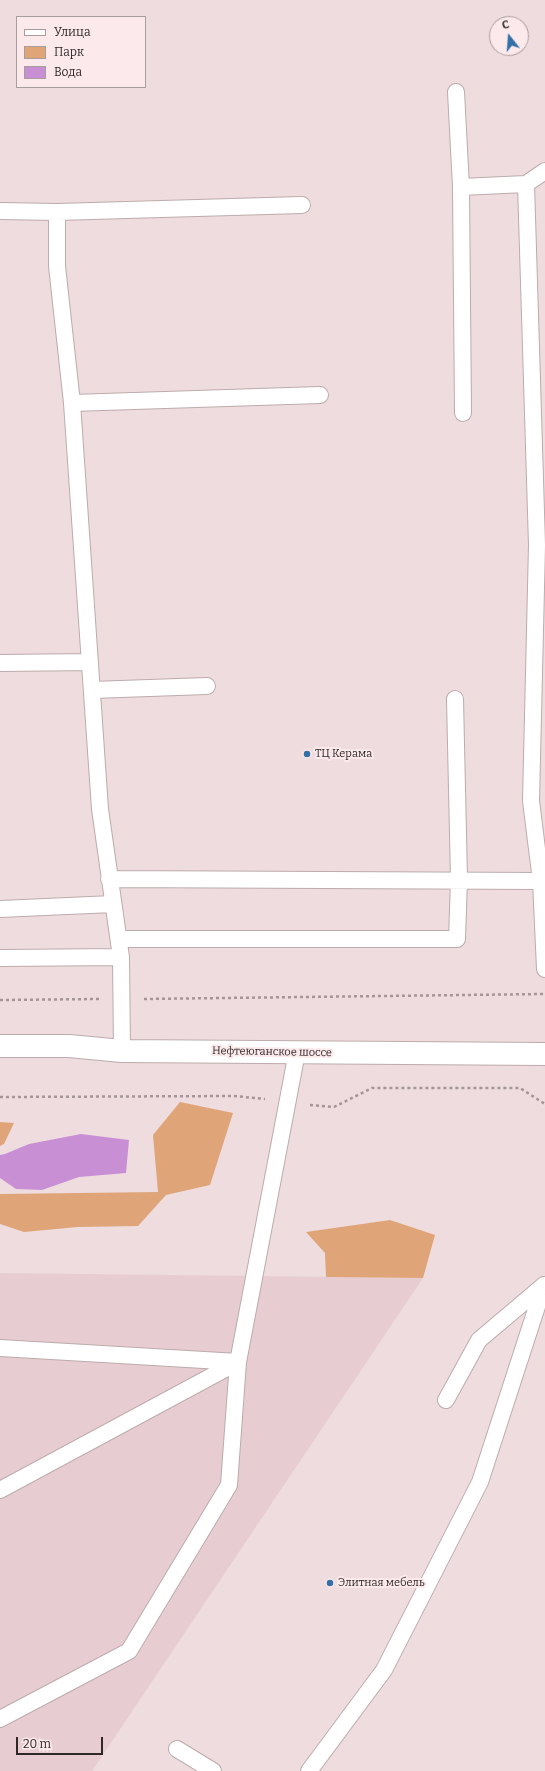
<!DOCTYPE html>
<html>
<head>
<meta charset="utf-8">
<style>
  body { margin:0 }
  #map { position:relative; width:545px; height:1771px; overflow:hidden; background:#eedcde; font-family:Bitter,serif }
  canvas { display:block }
  .legend { position:absolute; left:16px; top:16px; width:130px; height:72px; box-sizing:border-box; background:#fbe9eb; border:1px solid #a99c9d; margin:0; padding:5px 7px; list-style:none; font-size:12px; color:#2f2829 }
  .legend li { display:flex; align-items:center; gap:8px; height:20px }
  .legend b { width:20px; border:1px solid #a99c9d }
  .north { position:absolute; left:489px; top:16px; width:40px; height:40px; box-sizing:border-box; background:#fbe9eb; border:1px solid #a99c9d; border-radius:50%; rotate:343deg; font-size:11px; font-weight:700; line-height:16px; text-align:center; color:#2f2829 }
  .north::after { content:''; display:block; margin:auto; width:14px; height:18px; background:#3270a7; clip-path:polygon(50% 0,100% 100%,50% 72%,0 100%) }
  .scale { position:absolute; left:16px; top:1737px; width:87px; height:18px; box-sizing:border-box; border:2px solid #2f2829; border-top:0; padding-left:5px; font-size:12px; line-height:14px; white-space:nowrap; color:#2f2829; -webkit-text-stroke:3px #fbe9eb; paint-order:stroke }
</style>
</head>
<body>
<div id="map">
<canvas width="545" height="1771"></canvas>
<ul class="legend">
<li><b style="height:5px;background:#fff"></b>Улица</li>
<li><b style="height:11px;background:#dfa579"></b>Парк</li>
<li><b style="height:11px;background:#c98fd5"></b>Вода</li>
</ul>
<div class="north">С</div>
<div class="scale">20 m</div>
</div>
<script>
const ctx = document.querySelector('canvas').getContext('2d');
ctx.lineJoin = 'round';
function fill(path, color) { ctx.fillStyle = color; ctx.fill(path, 'evenodd'); }
function trace(path, color, width, dash) { ctx.strokeStyle = color; ctx.lineWidth = width; ctx.lineCap = dash ? 'butt' : 'round'; ctx.setLineDash(dash || []); ctx.stroke(path); }
function label(font, color, halo, rows, align = 'center') {
  ctx.font = font + ' Bitter,serif'; ctx.lineWidth = 4; ctx.setLineDash([]); ctx.textBaseline = 'middle'; ctx.strokeStyle = halo; ctx.fillStyle = color; for (const [text, x, y, turn = 0] of rows) {
    ctx.save(); ctx.translate(x, y); ctx.rotate((+turn || 0) * Math.PI / 180); ctx.textAlign = isNaN(turn) ? turn : align; if (halo) ctx.strokeText(text, 0, 0); ctx.fillText(text, 0, 0); ctx.restore();
  }
}
const built = new Path2D(`
  M 0,1273 L 423,1278 L 92,1771 L 0,1771 Z`);
const green = new Path2D(`
  M 180,1102 L 233,1113 L 210,1185 L 166,1195 L 138,1226 L 78,1227 L 24,1232 L 0,1224 L 0,1194 L 158,1192 L 153,1135 Z
  M 0,1122 L 14,1123 L 4,1144 L 0,1146 Z
  M 390,1220 L 435,1235 L 423,1278 L 326,1277 L 325,1253 L 306,1232 Z`);
const water = new Path2D(`
  M 81,1134 L 129,1140 L 126,1173 L 79,1177 L 42,1190 L 16,1189 L 0,1178 L 0,1155 L 5,1154 L 29,1144 Z`);
const path = new Path2D(`
  M 144,999 L 543,994
  M 0,1000 L 99,999
  M 0,1097 L 234,1096 L 265,1099
  M 310,1105 L 334,1107 L 372,1088 L 520,1088 L 545,1104`);
const service = new Path2D(`
  M 456,92 L 461,187 L 463,413
  M 526,184 L 537,545 L 531,801 L 541,881 L 545,969
  M 461,187 L 526,184 L 545,171
  M 0,211 L 57,212 L 302,205
  M 57,212 L 57,266 L 72,403 L 100,809 L 121,957 L 122,1051
  M 72,403 L 320,395
  M 0,663 L 90,662
  M 92,690 L 207,686
  M 109,879 L 541,881
  M 0,909 L 113,904
  M 119,939 L 457,939 L 459,879 L 455,699
  M 0,958 L 121,957
  M 0,1348 L 238,1362
  M 446,1400 L 479,1340 L 544,1285
  M 0,1490 L 238,1362
  M 0,1719 L 129,1651 L 229,1485 L 238,1362 L 297,1052
  M 177,1749 L 213,1771
  M 309,1771 L 384,1670 L 480,1482 L 544,1285`);
const primary = new Path2D(`
  M 0,1046 L 69,1046 L 122,1051 L 545,1054`);
const markers = [
  [307,754,4,"#3270a7"],
  [330,1583,4,"#3270a7"]
];
const poiNames = [
  ["ТЦ Керама",315,754],
  ["Элитная мебель",338,1583]
];
const streetNames = [
  ["Нефтеюганское шоссе",272,1052,1]
];
fill(built, '#e7cdd1');
fill(green, '#dfa579');
fill(water, '#c98fd5');
trace(service, '#bdabad', 18);
trace(primary, '#bdabad', 24);
trace(path, '#a49698', 2.5, [3, 3]);
trace(service, '#fff', 16);
trace(primary, '#fff', 22);
for (const [x, y, r, color] of markers) { const dot = new Path2D(); dot.arc(x, y, r, 0, 2 * Math.PI); ctx.fillStyle = color; ctx.fill(dot); trace(dot, '#fbe9eb', 1.5); }
label('11px', '#2f2829', '#fbe9eb', poiNames, 'left');
label('11px', '#2f2829', '#fbe9eb', streetNames);
</script>
</body>
</html>
